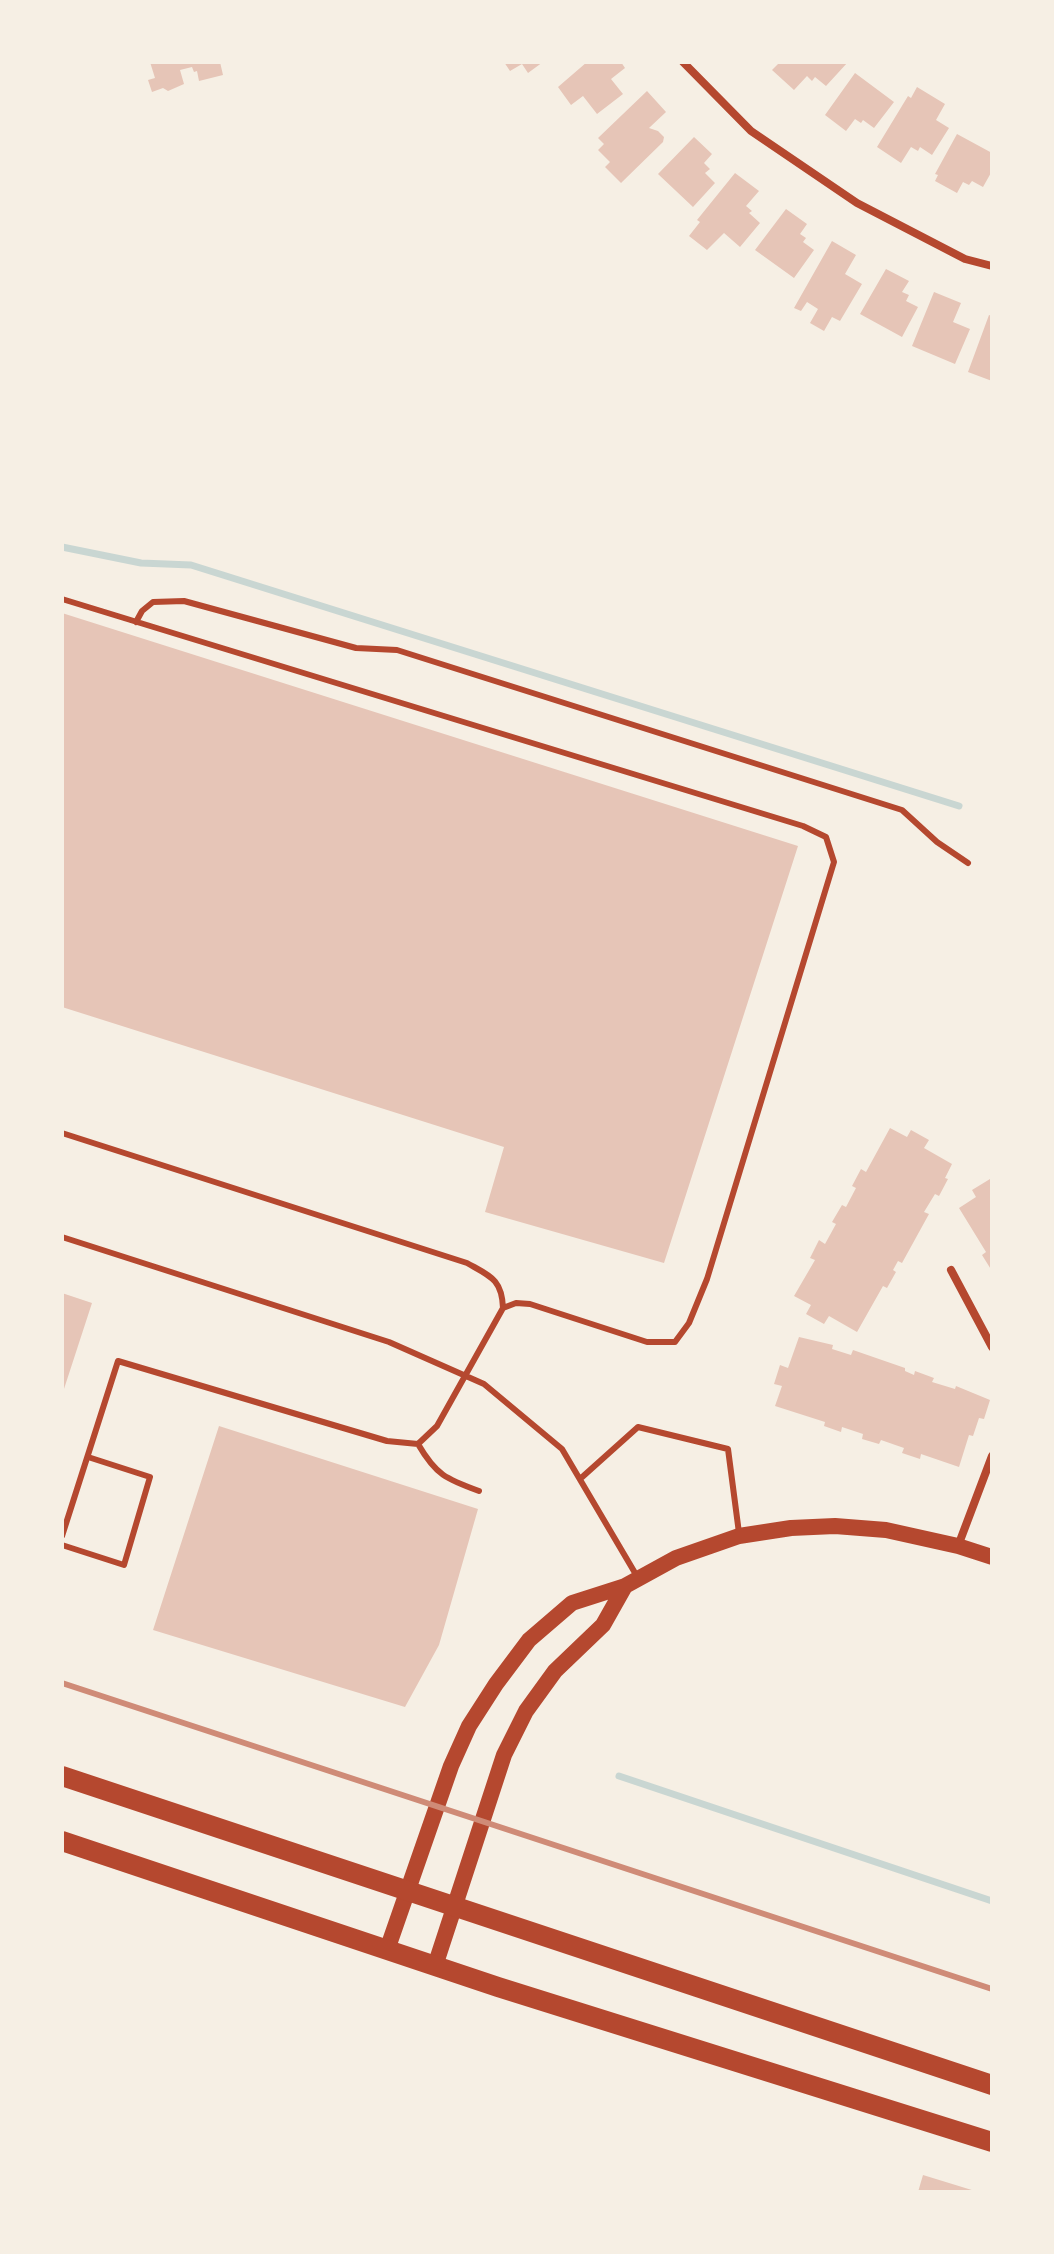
<!DOCTYPE html>
<html>
<head>
<meta charset="utf-8">
<style>
  body { margin:0 }
  #map { position:relative; width:1054px; height:2254px; overflow:hidden; background:#f6efe4; font-family:Quicksand,sans-serif }
  canvas { display:block }
  .frame { position:absolute; inset:0; border:64px solid #f6efe4; pointer-events:none }
</style>
</head>
<body>
<div id="map">
<canvas width="1054" height="2254"></canvas>
<div class="frame"></div>
</div>
<script>
const ctx = document.querySelector('canvas').getContext('2d');
ctx.lineJoin = 'round';
function trace(path, color, width, dash) { ctx.strokeStyle = color; ctx.lineWidth = width; ctx.lineCap = dash ? 'butt' : 'round'; ctx.setLineDash(dash || []); ctx.stroke(path); }
function fill(path, color) { ctx.fillStyle = color; ctx.fill(path, 'evenodd'); }
const stream = new Path2D(`
  M 62,547 L 141,563 L 191,565 L 959,806
  M 619,1776 L 992,1901`);
const building = new Path2D(`
  M 150,62 L 220,62 L 223,75 L 199,81 L 197,71 L 194,72 L 192,67 L 180,70 L 184,84 L 168,91 L 163,88 L 152,92 L 148,80 L 155,78 Z
  M 504,62 L 543,62 L 528,73 L 522,64 L 510,71 Z
  M 587,62 L 621,62 L 625,68 L 611,79 L 623,94 L 597,114 L 583,96 L 571,105 L 558,87 Z
  M 780,62 L 848,62 L 826,86 L 815,77 L 812,81 L 807,76 L 794,90 L 772,70 Z
  M 855,73 L 894,102 L 874,128 L 863,120 L 861,123 L 855,119 L 846,131 L 825,115 Z
  M 917,87 L 945,104 L 936,120 L 949,128 L 932,155 L 920,147 L 918,151 L 911,147 L 901,163 L 877,147 L 908,96 L 911,98 Z
  M 647,91 L 666,112 L 649,128 L 658,131 L 664,137 L 663,142 L 621,183 L 605,167 L 610,162 L 598,150 L 604,144 L 598,138 Z
  M 957,134 L 992,153 L 992,171 L 983,187 L 972,181 L 969,185 L 963,182 L 957,193 L 935,181 L 938,175 L 935,174 Z
  M 694,137 L 712,154 L 704,163 L 710,169 L 705,173 L 715,183 L 693,207 L 658,174 Z
  M 735,173 L 759,191 L 746,206 L 752,211 L 749,213 L 760,223 L 740,247 L 724,233 L 707,250 L 689,236 L 700,222 L 697,220 Z
  M 786,209 L 807,224 L 800,234 L 806,238 L 803,242 L 814,250 L 794,278 L 755,250 Z
  M 832,241 L 856,255 L 845,274 L 862,284 L 840,321 L 832,317 L 824,331 L 810,323 L 818,309 L 807,302 L 801,311 L 794,308 Z
  M 886,269 L 909,281 L 902,292 L 909,295 L 906,301 L 918,307 L 902,337 L 860,314 Z
  M 934,292 L 961,303 L 953,322 L 970,329 L 955,364 L 912,346 Z
  M 989,315 L 992,316 L 992,381 L 968,372 Z
  M 62,613 L 798,846 L 664,1263 L 485,1212 L 504,1147 L 62,1007 Z
  M 890,1128 L 907,1137 L 911,1130 L 929,1140 L 924,1148 L 952,1164 L 945,1178 L 948,1179 L 939,1196 L 935,1194 L 924,1212 L 929,1214 L 902,1263 L 898,1261 L 893,1270 L 896,1272 L 887,1288 L 883,1286 L 857,1332 L 829,1316 L 824,1324 L 806,1314 L 811,1305 L 794,1296 L 815,1260 L 810,1258 L 819,1240 L 825,1244 L 836,1224 L 832,1222 L 842,1205 L 846,1207 L 856,1188 L 852,1186 L 861,1169 L 866,1172 Z
  M 990,1179 L 992,1182 L 992,1271 L 982,1255 L 986,1252 L 959,1208 L 976,1197 L 972,1190 Z
  M 62,1293 L 92,1303 L 63,1392 L 62,1392 Z
  M 799,1337 L 833,1345 L 832,1349 L 851,1355 L 853,1350 L 905,1368 L 905,1371 L 914,1375 L 915,1371 L 934,1378 L 932,1382 L 955,1389 L 956,1386 L 990,1400 L 984,1419 L 979,1418 L 973,1436 L 969,1435 L 959,1467 L 921,1454 L 920,1459 L 902,1453 L 904,1448 L 881,1440 L 879,1444 L 862,1439 L 863,1434 L 842,1427 L 841,1432 L 824,1426 L 825,1422 L 775,1406 L 782,1386 L 774,1384 L 780,1365 L 788,1368 Z
  M 219,1426 L 478,1509 L 439,1645 L 405,1707 L 153,1630 Z
  M 923,2175 L 975,2191 L 975,2192 L 918,2192 Z`);
const service = new Path2D(`
  M 62,599 L 803,826 L 826,837 L 834,862 L 707,1279 L 689,1323 L 675,1342 L 647,1342 L 530,1304 L 516,1303 L 503,1308
  M 136,622 L 142,611 L 153,602 L 184,601 L 356,648 L 397,650 L 902,810 L 937,842 L 968,863
  M 62,1133 L 467,1263 C 490,1276 502,1279 503,1308 L 437,1426 L 418,1444 L 387,1441 L 118,1361 L 62,1536
  M 62,1237 L 389,1342 L 484,1384 L 562,1449 L 638,1578
  M 418,1444 C 436,1475 446,1479 479,1491
  M 580,1479 L 638,1427 L 728,1449 L 739,1533
  M 62,1545 L 124,1565 L 150,1477 L 88,1457`);
const minor = new Path2D(`
  M 683,62 L 751,131 L 857,203 L 965,259 L 992,266
  M 951,1270 L 992,1347
  M 958,1546 L 992,1456`);
const secondary = new Path2D(`
  M 387,1950 L 451,1766 L 469,1726 L 496,1684 L 529,1640 L 572,1603 L 625,1586 L 676,1558 L 739,1536 L 791,1528 L 835,1526 L 886,1530 L 958,1546 L 992,1557
  M 435,1966 L 504,1755 L 526,1711 L 555,1671 L 603,1625 L 625,1586`);
const primary = new Path2D(`
  M 62,1776 L 992,2085
  M 62,1841 L 498,1987 L 992,2142`);
const rail = new Path2D(`
  M 62,1683 L 992,1989`);
trace(stream, '#c9d6d2', 7);
fill(building, '#e6c5b7');
trace(service, '#b5482f', 6);
trace(minor, '#b5482f', 8);
trace(secondary, '#b5482f', 16);
trace(primary, '#b5482f', 20);
trace(rail, '#cf8b77', 6);
</script>
</body>
</html>
